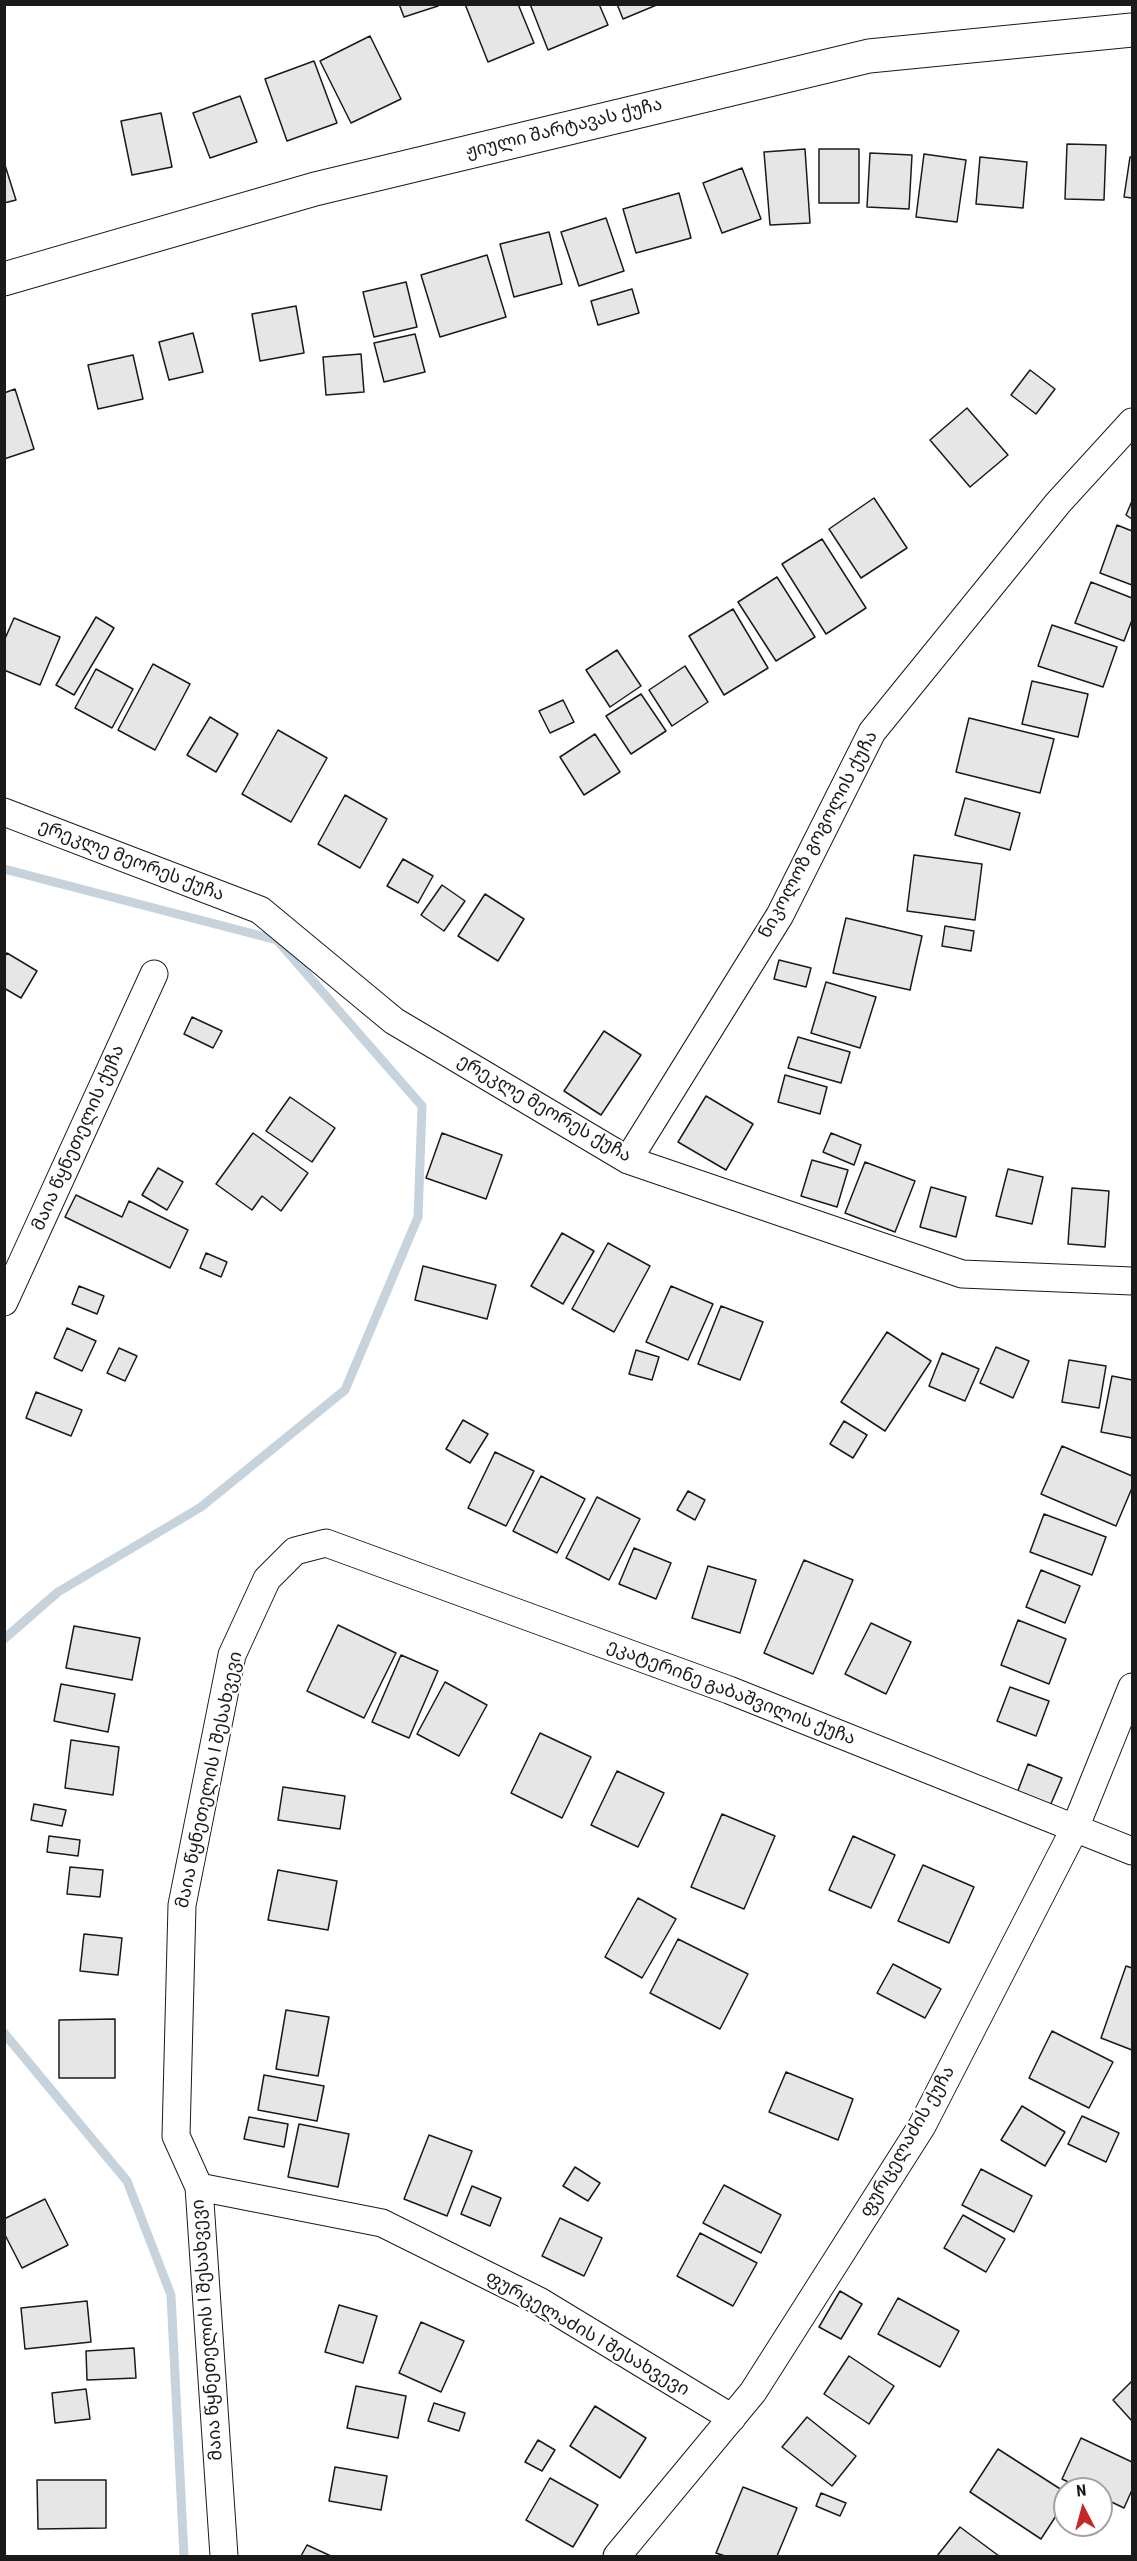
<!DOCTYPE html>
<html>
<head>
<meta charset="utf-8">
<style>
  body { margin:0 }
  #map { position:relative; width:1137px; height:2561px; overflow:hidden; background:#fff; font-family:"Roboto Condensed",sans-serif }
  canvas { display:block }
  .frame { position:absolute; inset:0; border:6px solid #1a1a1a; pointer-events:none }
  .north { position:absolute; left:1053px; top:2477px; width:60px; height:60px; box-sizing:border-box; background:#fff; border:2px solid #a3a3a3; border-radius:50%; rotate:354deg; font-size:16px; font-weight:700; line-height:24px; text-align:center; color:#1a1a1a }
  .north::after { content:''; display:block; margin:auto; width:21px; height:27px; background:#c62828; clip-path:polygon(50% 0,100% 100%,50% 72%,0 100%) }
</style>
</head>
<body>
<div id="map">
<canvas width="1137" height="2561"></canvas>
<div class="frame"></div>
<div class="north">N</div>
</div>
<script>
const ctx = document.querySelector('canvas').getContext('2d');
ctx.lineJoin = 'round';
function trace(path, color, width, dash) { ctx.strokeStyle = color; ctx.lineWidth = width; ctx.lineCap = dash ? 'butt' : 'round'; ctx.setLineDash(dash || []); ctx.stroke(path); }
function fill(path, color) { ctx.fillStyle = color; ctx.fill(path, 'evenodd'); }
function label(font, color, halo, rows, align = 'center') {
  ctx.font = font + ' "Roboto Condensed","Noto Sans Georgian",sans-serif'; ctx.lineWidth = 4.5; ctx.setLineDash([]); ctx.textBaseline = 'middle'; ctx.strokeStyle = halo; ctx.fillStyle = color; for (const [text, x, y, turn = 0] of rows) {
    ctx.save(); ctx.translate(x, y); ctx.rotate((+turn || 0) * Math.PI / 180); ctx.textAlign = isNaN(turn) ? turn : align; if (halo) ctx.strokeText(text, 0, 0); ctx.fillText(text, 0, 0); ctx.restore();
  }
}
const stream = new Path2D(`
  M 4,869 L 277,940 L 422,1106 L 418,1217 L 345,1390 L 201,1507 L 58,1592 L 4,1639
  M 4,2033 L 127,2181 L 171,2295 L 184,2556`);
const building = new Path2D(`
  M 399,4 L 437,4 L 438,6 L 404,17 Z
  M 465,4 L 518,4 L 534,43 L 488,62 Z
  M 530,4 L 599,4 L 608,25 L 548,50 Z
  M 617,4 L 659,4 L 623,19 Z
  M 370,36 L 401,99 L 351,123 L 320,61 Z
  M 314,61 L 337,123 L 287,141 L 265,79 Z
  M 240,96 L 257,142 L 210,158 L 193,113 Z
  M 161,113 L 172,167 L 132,175 L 121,121 Z
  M 1067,144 L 1106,145 L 1104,200 L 1065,199 Z
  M 805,149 L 810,223 L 770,225 L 764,152 Z
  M 819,149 L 859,149 L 859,203 L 819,203 Z
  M 870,153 L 912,155 L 909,209 L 867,207 Z
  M 924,154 L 966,160 L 957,222 L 916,217 Z
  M 980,157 L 1027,162 L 1023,208 L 976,204 Z
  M 1130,157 L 1132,157 L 1132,198 L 1124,197 Z
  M 4,162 L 16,200 L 4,203 Z
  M 742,168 L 761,219 L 722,233 L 703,183 Z
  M 679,193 L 691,238 L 636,253 L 623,209 Z
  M 606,218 L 624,271 L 579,286 L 561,232 Z
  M 549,232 L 562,284 L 514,297 L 500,244 Z
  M 487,255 L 506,317 L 440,337 L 421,275 Z
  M 406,282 L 417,327 L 374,337 L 363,292 Z
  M 632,289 L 639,313 L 598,325 L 591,301 Z
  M 296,306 L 304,353 L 260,361 L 252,314 Z
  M 193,333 L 203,372 L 169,380 L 159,342 Z
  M 415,334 L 425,372 L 384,382 L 374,343 Z
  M 361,354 L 364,392 L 326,395 L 323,357 Z
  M 133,355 L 143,399 L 98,409 L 88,365 Z
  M 1030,370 L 1055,389 L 1036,414 L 1011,395 Z
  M 15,389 L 34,449 L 4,459 L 4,393 Z
  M 967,408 L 1008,455 L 970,487 L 930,440 Z
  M 874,498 L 907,548 L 861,578 L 829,529 Z
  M 1132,501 L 1132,519 L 1126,515 Z
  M 1117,525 L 1132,531 L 1132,585 L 1100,573 Z
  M 822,539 L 866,608 L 826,634 L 782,564 Z
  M 777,577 L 815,637 L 776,661 L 738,602 Z
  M 1091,582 L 1132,598 L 1132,620 L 1124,641 L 1075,623 Z
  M 733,609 L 768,668 L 724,695 L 689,636 Z
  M 96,617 L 114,628 L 74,695 L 56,685 Z
  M 14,618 L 60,637 L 40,685 L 4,670 L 4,641 Z
  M 1052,625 L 1117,647 L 1103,687 L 1038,666 Z
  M 617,650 L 641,686 L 610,707 L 586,670 Z
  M 153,664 L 190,684 L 155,750 L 118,730 Z
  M 685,666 L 708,702 L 672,726 L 649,690 Z
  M 96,669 L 133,689 L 112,728 L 75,708 Z
  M 1032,681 L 1088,694 L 1078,737 L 1022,724 Z
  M 641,694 L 666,731 L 631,754 L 606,716 Z
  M 563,700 L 574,722 L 550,733 L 539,711 Z
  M 210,717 L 238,734 L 216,772 L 187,755 Z
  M 969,718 L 1054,739 L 1040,793 L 956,772 Z
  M 278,730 L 327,758 L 291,822 L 242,794 Z
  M 595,734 L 620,772 L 584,795 L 560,757 Z
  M 345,795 L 387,819 L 360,868 L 318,844 Z
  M 965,798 L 1020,813 L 1010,850 L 955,835 Z
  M 914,855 L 982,864 L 975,920 L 907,911 Z
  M 403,859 L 433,876 L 418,903 L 387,886 Z
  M 442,885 L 465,901 L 444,931 L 421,915 Z
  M 485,894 L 524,919 L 498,961 L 458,936 Z
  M 846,918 L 922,936 L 910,990 L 833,973 Z
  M 945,926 L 974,931 L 971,951 L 942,946 Z
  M 7,953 L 37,971 L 21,998 L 4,988 L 4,957 Z
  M 779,960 L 811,968 L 806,987 L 774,979 Z
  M 826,982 L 876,997 L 860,1048 L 811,1033 Z
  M 192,1017 L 222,1031 L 213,1048 L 184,1034 Z
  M 604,1031 L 641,1055 L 601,1115 L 564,1091 Z
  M 798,1037 L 850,1052 L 841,1083 L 788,1068 Z
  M 785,1075 L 827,1087 L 820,1114 L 778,1102 Z
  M 706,1096 L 753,1124 L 726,1170 L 678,1142 Z
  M 290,1097 L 335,1128 L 312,1162 L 266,1131 Z
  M 253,1133 L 308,1173 L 281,1211 L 262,1196 L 252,1210 L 216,1184 Z
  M 442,1133 L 502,1155 L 486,1199 L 426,1178 Z
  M 831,1133 L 861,1145 L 854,1165 L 823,1152 Z
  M 812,1160 L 848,1170 L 837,1207 L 801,1196 Z
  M 865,1162 L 915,1181 L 895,1232 L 845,1213 Z
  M 158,1168 L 183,1182 L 167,1210 L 142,1195 Z
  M 1008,1169 L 1043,1177 L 1032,1224 L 996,1216 Z
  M 931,1187 L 966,1197 L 956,1237 L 920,1227 Z
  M 1072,1188 L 1109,1191 L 1105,1247 L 1068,1244 Z
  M 76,1195 L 122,1217 L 129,1201 L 188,1230 L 170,1268 L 65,1217 Z
  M 562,1233 L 594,1251 L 563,1304 L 531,1286 Z
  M 608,1243 L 650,1266 L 614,1332 L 572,1309 Z
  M 206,1253 L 227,1262 L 221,1277 L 200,1268 Z
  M 423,1266 L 496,1285 L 487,1319 L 415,1300 Z
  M 79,1286 L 104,1296 L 97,1314 L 72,1304 Z
  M 671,1286 L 713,1304 L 688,1360 L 646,1342 Z
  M 721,1306 L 763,1322 L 740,1380 L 698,1364 Z
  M 67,1328 L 96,1341 L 82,1371 L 54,1358 Z
  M 887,1332 L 931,1361 L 885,1431 L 841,1402 Z
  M 996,1347 L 1029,1361 L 1013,1398 L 980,1383 Z
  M 119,1348 L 137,1356 L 125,1381 L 107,1373 Z
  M 636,1350 L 659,1357 L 652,1380 L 629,1374 Z
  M 942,1353 L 979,1369 L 965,1401 L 929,1386 Z
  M 1069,1360 L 1106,1366 L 1099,1408 L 1062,1402 Z
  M 1112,1376 L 1132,1380 L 1132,1438 L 1101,1432 Z
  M 36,1392 L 82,1410 L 71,1436 L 26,1418 Z
  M 463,1420 L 488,1434 L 470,1463 L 446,1449 Z
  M 844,1421 L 867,1435 L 853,1458 L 830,1444 Z
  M 1062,1446 L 1132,1476 L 1132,1488 L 1116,1526 L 1041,1494 Z
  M 495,1452 L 534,1471 L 506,1526 L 468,1508 Z
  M 541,1476 L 585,1499 L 557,1553 L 513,1531 Z
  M 688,1491 L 705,1500 L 695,1520 L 677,1510 Z
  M 597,1497 L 640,1519 L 609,1580 L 566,1558 Z
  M 1044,1514 L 1106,1537 L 1092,1575 L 1030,1552 Z
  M 634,1548 L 671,1563 L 656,1599 L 619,1584 Z
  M 804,1560 L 853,1580 L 813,1674 L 764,1653 Z
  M 708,1566 L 756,1580 L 740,1633 L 692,1618 Z
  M 1041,1570 L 1080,1586 L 1065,1623 L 1026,1607 Z
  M 1018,1620 L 1066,1639 L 1049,1684 L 1001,1665 Z
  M 871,1623 L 911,1642 L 886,1694 L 845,1674 Z
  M 338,1625 L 396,1653 L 364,1718 L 307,1691 Z
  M 74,1626 L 140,1638 L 132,1680 L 66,1668 Z
  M 401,1655 L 438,1671 L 409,1738 L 372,1722 Z
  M 445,1682 L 487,1705 L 459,1756 L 417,1734 Z
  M 61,1684 L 115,1694 L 108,1732 L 54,1721 Z
  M 1010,1687 L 1049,1701 L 1036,1736 L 997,1721 Z
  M 540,1733 L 591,1757 L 562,1818 L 511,1793 Z
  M 71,1740 L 119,1747 L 113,1795 L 65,1788 Z
  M 1028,1764 L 1062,1778 L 1050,1806 L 1017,1793 Z
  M 617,1771 L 664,1793 L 638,1847 L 591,1825 Z
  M 283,1787 L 345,1796 L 340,1829 L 278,1820 Z
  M 34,1804 L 66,1810 L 62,1826 L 31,1820 Z
  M 722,1814 L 775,1836 L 744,1909 L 691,1887 Z
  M 49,1836 L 80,1840 L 78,1856 L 47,1852 Z
  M 853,1836 L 895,1855 L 871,1908 L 829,1890 Z
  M 923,1865 L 974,1887 L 949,1943 L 898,1921 Z
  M 70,1867 L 103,1870 L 100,1897 L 67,1894 Z
  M 278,1870 L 337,1881 L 328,1930 L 268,1920 Z
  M 638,1898 L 676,1919 L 642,1978 L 605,1957 Z
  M 84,1934 L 122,1938 L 118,1975 L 80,1971 Z
  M 678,1939 L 748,1974 L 720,2029 L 650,1993 Z
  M 893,1964 L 941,1989 L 925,2018 L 877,1993 Z
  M 1126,1966 L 1132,1968 L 1132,2050 L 1101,2038 Z
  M 286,2010 L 329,2017 L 318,2076 L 276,2069 Z
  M 115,2019 L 115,2078 L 59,2078 L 59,2020 Z
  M 1052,2031 L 1113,2062 L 1089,2108 L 1029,2078 Z
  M 786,2072 L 853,2099 L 838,2140 L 769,2112 Z
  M 264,2075 L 324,2086 L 317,2121 L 258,2110 Z
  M 1022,2106 L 1065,2132 L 1045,2166 L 1001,2140 Z
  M 1082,2116 L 1119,2133 L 1106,2162 L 1068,2144 Z
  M 249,2117 L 288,2124 L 284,2147 L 244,2139 Z
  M 299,2124 L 349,2134 L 338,2187 L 288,2177 Z
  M 429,2135 L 472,2151 L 447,2216 L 404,2199 Z
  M 575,2167 L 600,2183 L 588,2201 L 563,2186 Z
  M 981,2169 L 1032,2196 L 1014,2232 L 962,2205 Z
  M 724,2185 L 781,2215 L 761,2253 L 703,2223 Z
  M 472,2186 L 501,2198 L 490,2226 L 461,2214 Z
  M 45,2199 L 68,2245 L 22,2268 L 4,2233 L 4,2219 Z
  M 963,2215 L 1005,2239 L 986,2272 L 944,2248 Z
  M 560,2218 L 602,2238 L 584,2276 L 542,2256 Z
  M 700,2233 L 757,2263 L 733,2306 L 677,2276 Z
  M 840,2291 L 862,2304 L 841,2339 L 819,2327 Z
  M 898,2298 L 959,2331 L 940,2367 L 878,2334 Z
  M 87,2301 L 91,2342 L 25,2349 L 21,2308 Z
  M 339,2305 L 377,2316 L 363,2363 L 325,2352 Z
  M 421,2322 L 464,2341 L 441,2392 L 399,2373 Z
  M 134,2348 L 136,2378 L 87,2380 L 86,2351 Z
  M 849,2356 L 894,2386 L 869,2424 L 824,2394 Z
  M 1132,2381 L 1132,2421 L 1113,2400 Z
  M 356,2386 L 406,2396 L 398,2438 L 347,2428 Z
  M 86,2389 L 90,2419 L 55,2423 L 52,2393 Z
  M 434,2403 L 465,2413 L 459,2431 L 428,2421 Z
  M 595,2406 L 646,2438 L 620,2478 L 570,2446 Z
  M 807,2417 L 856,2456 L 832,2486 L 782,2447 Z
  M 1081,2438 L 1132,2462 L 1132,2490 L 1124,2508 L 1101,2497 L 1101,2489 L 1083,2489 L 1062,2479 Z
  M 538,2440 L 555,2450 L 542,2471 L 525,2462 Z
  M 998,2449 L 1065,2492 L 1065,2502 L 1041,2539 L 970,2492 Z
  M 335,2467 L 387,2476 L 381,2510 L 329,2501 Z
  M 550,2478 L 598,2505 L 573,2547 L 526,2520 Z
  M 37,2480 L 106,2480 L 106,2528 L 38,2529 Z
  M 743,2487 L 797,2508 L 777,2556 L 725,2556 L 716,2553 Z
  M 821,2493 L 846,2503 L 840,2516 L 816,2506 Z
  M 960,2527 L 999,2556 L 937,2556 Z
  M 307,2545 L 331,2556 L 301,2556 Z`);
const street = new Path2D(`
  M 4,812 L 260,910 L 394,1021 L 628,1160 L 962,1274 L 1132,1281
  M 628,1160 L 780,915 L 872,732 L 1058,503 L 1132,422
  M 4,1302 L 154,974
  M 199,2187 L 382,2223 L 539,2301 L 732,2418
  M 224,2556 L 199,2187 L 176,2136 L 182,1905 L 232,1655 L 267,1579 L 295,1551 L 326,1543 L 729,1690 L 1132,1851
  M 617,2556 L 753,2392 L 922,2126 L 1075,1828 L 1132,1687`);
const secondary = new Path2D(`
  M 4,279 L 315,189 L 869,56 L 1132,30`);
const streetNames = [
  ["ჟიული შარტავას ქუჩა",564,129,-14],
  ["ნიკოლოზ გოგოლის ქუჩა",819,835,-62],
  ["ერეკლე მეორეს ქუჩა",131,861,21],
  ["ერეკლე მეორეს ქუჩა",544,1109,30],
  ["მაია წყნეთელის ქუჩა",79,1138,-66],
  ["ეკატერინე გაბაშვილის ქუჩა",731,1693,21],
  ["მაია წყნეთელის I შესახვევი",210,1780,-78],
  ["ფურცელაძის ქუჩა",908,2142,-60],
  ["მაია წყნეთელის I შესახვევი",208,2330,-94],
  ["ფურცელაძის I შესახვევი",587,2334,30]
];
trace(stream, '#c6d2dc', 9);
fill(building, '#e6e6e6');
trace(building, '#1a1a1a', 1.5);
trace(street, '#1a1a1a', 29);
trace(secondary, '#1a1a1a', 35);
trace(street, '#fff', 27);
trace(secondary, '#fff', 33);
label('18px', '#1a1a1a', '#fff', streetNames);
</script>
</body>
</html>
